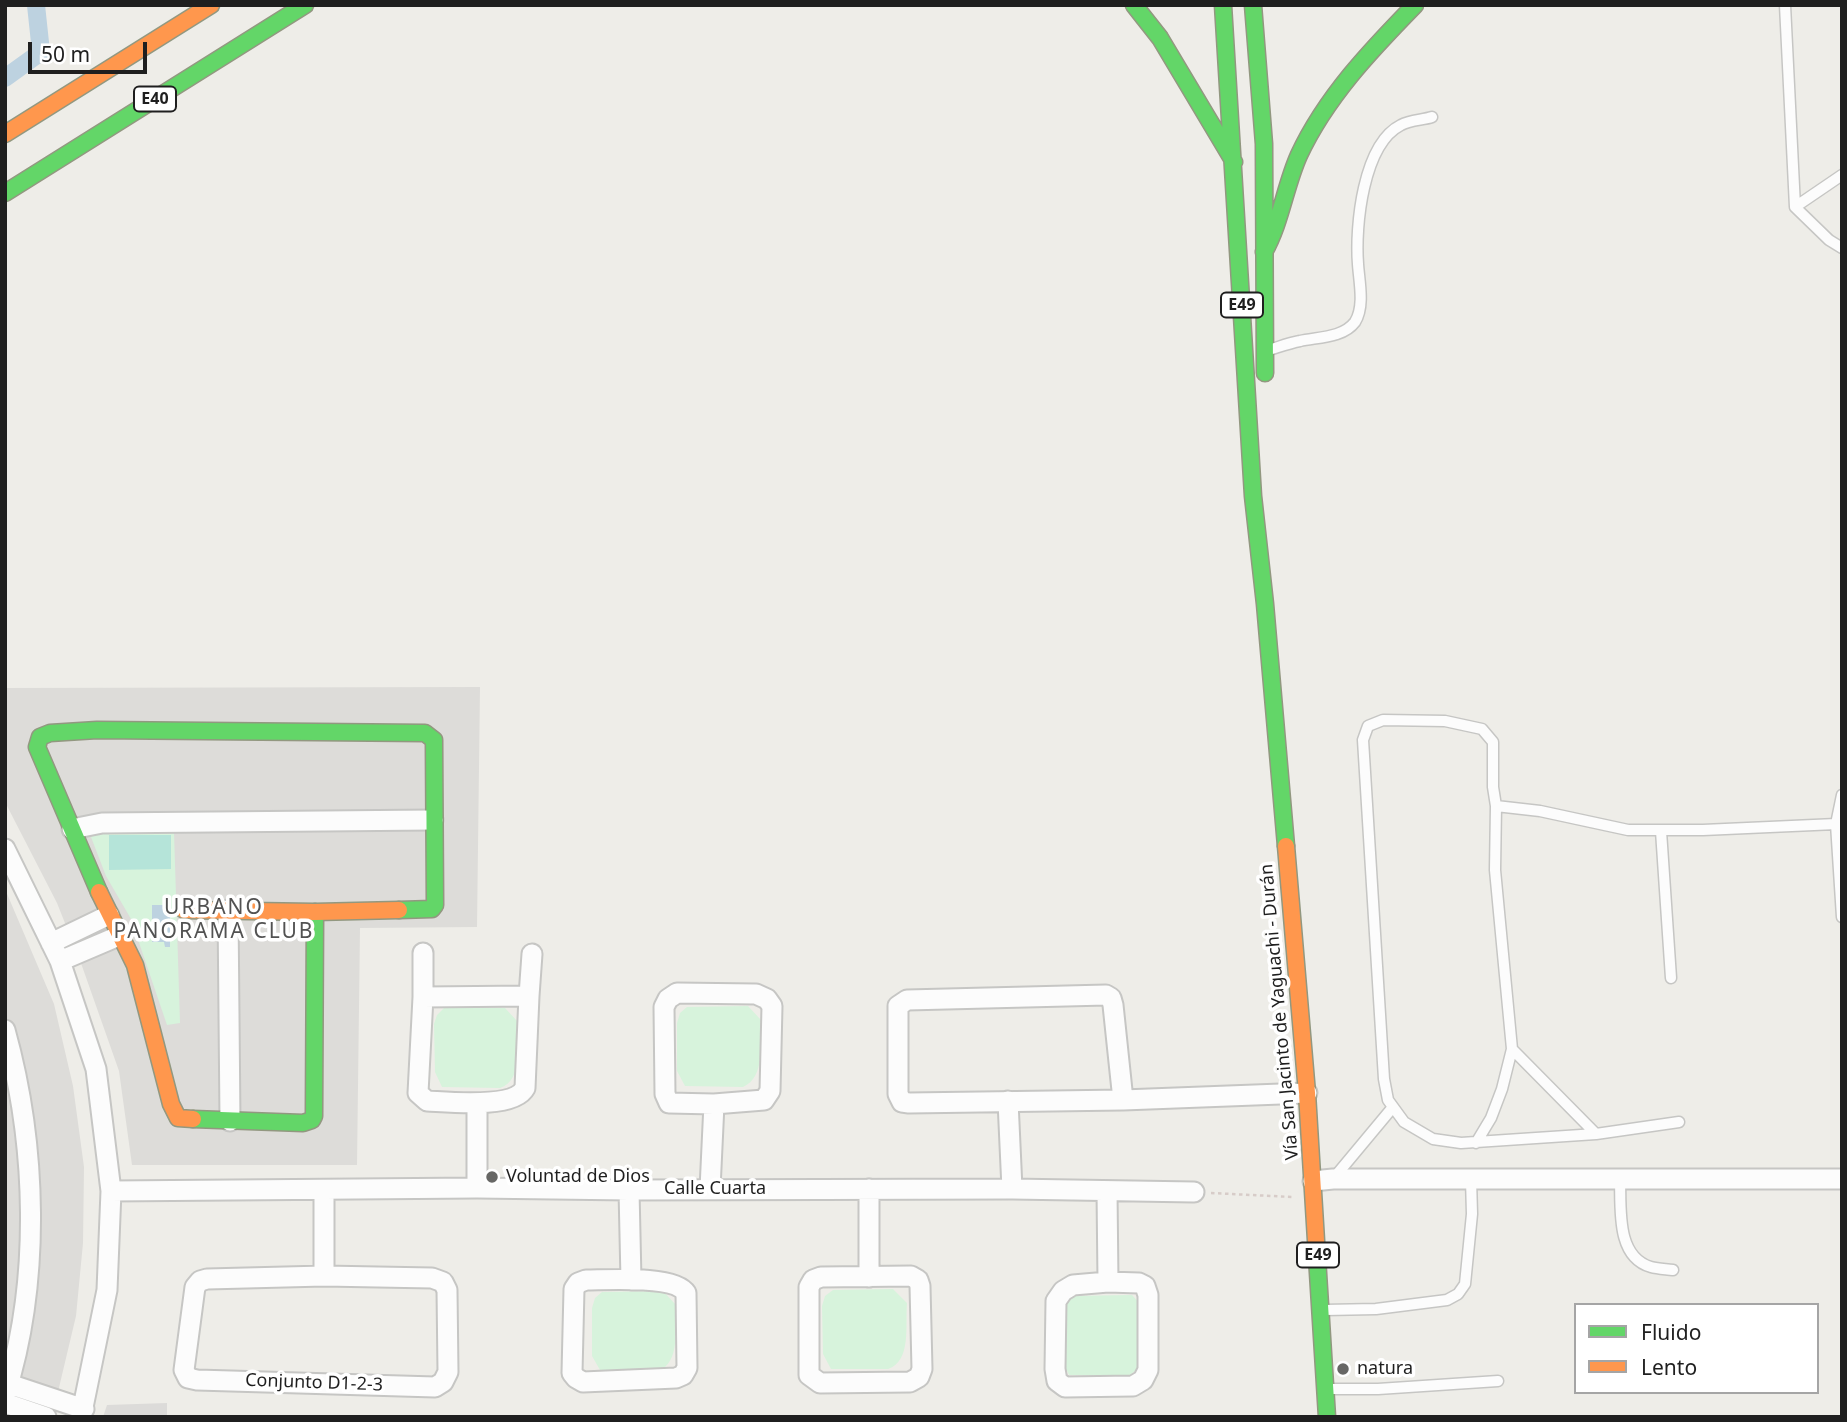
<!DOCTYPE html>
<html>
<head>
<meta charset="utf-8">
<style>
  body { margin:0 }
  #map { position:relative; width:1847px; height:1422px; overflow:hidden; background:#eeede8; font-family:"Noto Sans",sans-serif }
  canvas { display:block }
  .frame { position:absolute; inset:0; border:7px solid #1f1f1f; pointer-events:none }
  .legend { position:absolute; left:1574px; top:1303px; width:245px; height:91px; box-sizing:border-box; background:#fff; border:2px solid #a5a5a5; margin:0; padding:9px 12px; list-style:none; font-size:21px; color:#1f1f1f }
  .legend li { display:flex; align-items:center; gap:14px; height:35px }
  .legend b { width:35px; border:2px solid #a5a5a5 }
  .scale { position:absolute; left:28px; top:42px; width:119px; height:32px; box-sizing:border-box; border:4px solid #1f1f1f; border-top:0; padding-left:9px; font-size:21px; line-height:24px; white-space:nowrap; color:#1f1f1f; -webkit-text-stroke:5px #fff; paint-order:stroke }
</style>
</head>
<body>
<div id="map">
<canvas width="1847" height="1422"></canvas>
<div class="frame"></div>
<ul class="legend">
<li><b style="height:9px;background:#63d668"></b>Fluido</li>
<li><b style="height:9px;background:#ff974d"></b>Lento</li>
</ul>
<div class="scale">50 m</div>
</div>
<script>
const ctx = document.querySelector('canvas').getContext('2d');
ctx.lineJoin = 'round';
function fill(path, color) { ctx.fillStyle = color; ctx.fill(path, 'evenodd'); }
function trace(path, color, width, dash) { ctx.strokeStyle = color; ctx.lineWidth = width; ctx.lineCap = dash ? 'butt' : 'round'; ctx.setLineDash(dash || []); ctx.stroke(path); }
function label(font, color, halo, rows, align = 'center') {
  ctx.font = font + ' "Noto Sans",sans-serif'; ctx.lineWidth = 7; ctx.setLineDash([]); ctx.textBaseline = 'middle'; ctx.strokeStyle = halo; ctx.fillStyle = color; for (const [text, x, y, turn = 0] of rows) {
    ctx.save(); ctx.translate(x, y); ctx.rotate((+turn || 0) * Math.PI / 180); ctx.textAlign = isNaN(turn) ? turn : align; if (halo) ctx.strokeText(text, 0, 0); ctx.fillText(text, 0, 0); ctx.restore();
  }
}
const residential = new Path2D(`
  M 480,687 L 477,927 L 360,928 L 357,1165 L 132,1165 L 119,1071 L 82,966 L 57,903 L 5,802 L 5,688 Z
  M 5,889 L 54,1004 L 73,1086 L 84,1167 L 83,1243 L 76,1316 L 52,1417 L 5,1417 Z`);
const religious = new Path2D(`
  M 167,1403 L 167,1417 L 103,1417 L 107,1405 Z`);
const park = new Path2D(`
  M 100,831 L 174,832 L 180,1023 L 167,1025 L 131,919 L 106,876 L 91,837 Z
  M 748,1006 L 761,1020 C 760,1042 766,1077 743,1087 L 685,1086 L 677,1071 L 677,1023 L 680,1013 L 687,1007 Z
  M 444,1008 L 505,1008 L 518,1022 C 517,1043 524,1080 500,1088 L 442,1087 L 435,1072 L 434,1024 L 437,1015 Z
  M 893,1289 L 907,1303 C 905,1324 912,1361 888,1369 L 831,1369 L 823,1354 L 822,1306 L 825,1296 L 833,1290 Z
  M 663,1291 L 676,1305 C 675,1326 681,1363 658,1371 L 600,1370 L 592,1356 L 592,1308 L 595,1298 L 602,1292 Z
  M 1132,1295 L 1145,1309 C 1144,1331 1151,1367 1127,1376 L 1069,1375 L 1062,1360 L 1064,1302 L 1071,1296 Z`);
const pitch = new Path2D(`
  M 109,835 L 171,835 L 171,869 L 109,870 Z`);
const water = new Path2D(`
  M 152,905 L 170,905 L 170,947 L 165,947 L 164,942 L 152,942 Z`);
const canal = new Path2D(`
  M 5,78 L 41,52 L 36,5`);
const path = new Path2D(`
  M 1211,1193 L 1292,1197`);
const lane = new Path2D(`
  M 1785,5 L 1795,207 L 1829,240 L 1842,248
  M 1795,207 L 1842,175
  M 1269,350 C 1279,347 1289,343 1300,341 C 1318,337 1343,338 1355,322 C 1365,306 1359,281 1358,264 C 1355,226 1363,144 1401,125 C 1410,120 1423,120 1432,117
  M 1842,795 L 1836,824 L 1842,917
  M 1661,831 L 1671,978
  M 1512,1049 L 1596,1134
  M 1679,1122 L 1596,1134 L 1461,1143 L 1433,1139 L 1404,1122 L 1388,1100 L 1384,1079 L 1363,740 L 1368,726 L 1383,720 L 1445,721 L 1482,729 L 1493,742 L 1493,787 L 1496,806 L 1540,811 L 1628,830 L 1703,830 L 1836,824
  M 1476,1143 L 1491,1118 L 1502,1089 L 1512,1049 L 1495,870 L 1496,806
  M 1333,1179 L 1393,1107
  M 1620,1180 C 1621,1209 1616,1257 1651,1267 C 1658,1269 1666,1269 1673,1270
  M 1325,1310 L 1376,1309 L 1447,1300 L 1458,1294 L 1465,1284 L 1472,1214 L 1471,1179
  M 1329,1389 L 1378,1389 L 1498,1381`);
const street = new Path2D(`
  M 72,829 L 102,823 L 433,820
  M 5,849 L 60,961 L 96,1069 L 111,1191 L 107,1290 L 81,1417
  M 228,910 L 230,1121
  M 51,943 L 109,915
  M 423,953 L 423,997
  M 60,961 L 121,935
  M 677,993 L 756,994 L 767,999 L 772,1006 L 770,1091 L 764,1100 L 714,1104 L 669,1103 L 665,1094 L 664,1007 L 668,999 Z
  M 529,996 L 525,1088 C 514,1109 449,1102 427,1101 L 418,1093 L 423,997 Z
  M 529,996 L 532,954
  M 5,1030 C 37,1145 41,1281 5,1395
  M 1123,1100 L 1113,1005 L 1111,998 L 1106,995 L 907,1000 L 898,1006 L 898,1094 L 902,1102 L 909,1103 L 1123,1100 L 1307,1093
  M 1008,1101 L 1012,1189
  M 477,1103 L 477,1188
  M 1313,1181 L 1333,1179 L 1842,1179
  M 710,1189 L 714,1104
  M 869,1189 L 869,1277
  M 324,1190 L 324,1276
  M 629,1190 L 631,1280
  M 111,1191 L 477,1188 L 629,1190 L 1012,1189 L 1194,1192
  M 1107,1191 L 1108,1282
  M 324,1276 L 432,1278 L 443,1282 L 447,1290 L 448,1372 L 443,1382 L 435,1387 L 197,1380 L 188,1378 L 184,1370 L 195,1287 L 200,1281 L 207,1279 Z
  M 911,1276 L 918,1280 L 920,1286 L 922,1369 L 919,1377 L 910,1382 L 820,1383 L 809,1375 L 809,1287 L 813,1280 L 821,1277 Z
  M 586,1280 C 607,1280 675,1275 686,1293 L 687,1368 L 683,1375 L 676,1378 L 583,1382 L 576,1378 L 572,1373 L 574,1289 L 578,1283 Z
  M 1108,1282 L 1139,1283 L 1145,1286 L 1148,1295 L 1148,1370 L 1143,1380 L 1133,1386 L 1065,1387 L 1057,1381 L 1055,1369 L 1056,1301 L 1063,1291 L 1073,1285 Z
  M 9,1384 L 84,1409
  M 5,1403 L 46,1417`);
const fast = new Path2D(`
  M 1134,5 L 1160,38 L 1234,162
  M 1223,5 L 1253,496 L 1265,604 L 1286,846
  M 1253,5 L 1264,144 L 1265,373
  M 5,193 L 305,5
  M 1264,252 C 1281,222 1285,186 1299,155 C 1326,97 1371,50 1415,5
  M 99,892 L 37,747 L 40,737 L 50,733 L 97,730 L 425,733 L 434,740 L 435,905 L 432,909 L 399,910
  M 193,1119 L 303,1123 L 312,1120 L 314,1116 L 315,912
  M 1317,1257 L 1327,1417`);
const slow = new Path2D(`
  M 5,134 L 211,5
  M 1286,846 L 1307,1093 L 1317,1257
  M 99,892 L 135,965 L 171,1104 L 178,1118 L 193,1119
  M 184,910 L 315,912 L 399,910`);
const markers = [
  [492,1177,7,"#676765"],
  [1343,1369,7,"#676765"]
];
const shields = [
  [155,99,42],
  [1242,305,42],
  [1318,1255,42]
];
const shieldNames = [
  ["E40",155,99],
  ["E49",1242,305],
  ["E49",1318,1255]
];
const streetNames = [
  ["Vía San Jacinto de Yaguachi - Durán",1280,1012,-95],
  ["Calle Cuarta",715,1189],
  ["Conjunto D1-2-3",314,1383,2]
];
const poiNames = [
  ["Voluntad de Dios",506,1177],
  ["natura",1357,1369]
];
const quarterNames = [
  ["URBANO",214,908],
  ["PANORAMA CLUB",214,932]
];
fill(residential, '#dddcd9');
fill(religious, '#dcdbd9');
fill(park, '#d7f3dc');
fill(pitch, '#b5e4d9');
fill(water, '#bdd2e0');
trace(canal, '#bdd2e0', 18);
trace(lane, '#c6c6c4', 13);
trace(street, '#c6c6c4', 23);
trace(fast, '#929880', 19);
trace(slow, '#929880', 19);
trace(path, '#d7ccc8', 2.5, [3.5, 3.5]);
trace(lane, '#fcfcfc', 10);
trace(street, '#fcfcfc', 19);
trace(fast, '#63d668', 16);
trace(slow, '#ff974d', 16);
for (const [x, y, r, color] of markers) { const dot = new Path2D(); dot.arc(x, y, r, 0, 2 * Math.PI); ctx.fillStyle = color; ctx.fill(dot); trace(dot, '#fff', 2.5); }
for (const [x, y, w] of shields) { const box = new Path2D(); box.roundRect(x - w / 2, y - 12.5, w, 25, 5); ctx.fillStyle = '#fff'; ctx.fill(box); trace(box, '#1f1f1f', 2); }
label('bold 16px', '#1f1f1f', null, shieldNames);
label('18px', '#1f1f1f', '#fff', streetNames);
label('18px', '#1f1f1f', '#fff', poiNames, 'left');
ctx.letterSpacing = '2px';
label('21px', '#525252', '#fff', quarterNames);
ctx.letterSpacing = '0px';
</script>
</body>
</html>
